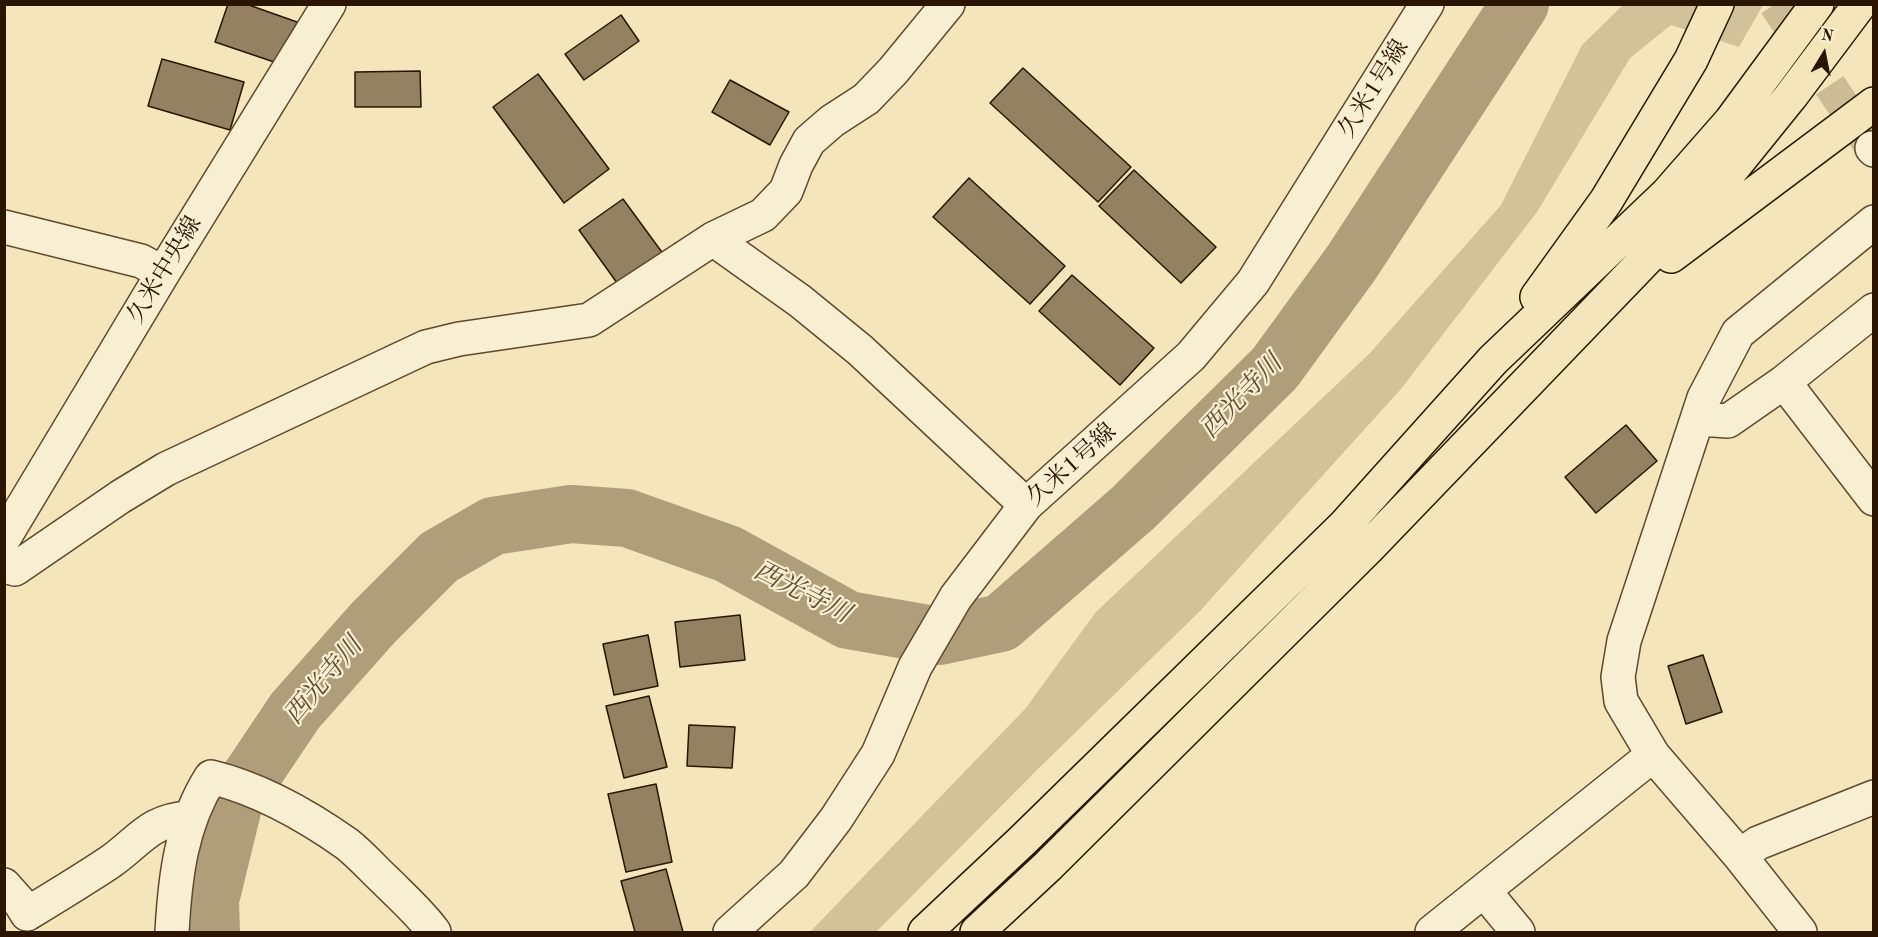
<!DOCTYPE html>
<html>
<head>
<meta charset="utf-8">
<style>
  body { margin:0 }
  #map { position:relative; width:1878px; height:937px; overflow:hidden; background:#f4e5ba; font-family:"Old Standard TT",serif }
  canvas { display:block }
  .frame { position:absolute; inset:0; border:6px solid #2c1500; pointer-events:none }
  .north { position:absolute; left:1794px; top:24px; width:60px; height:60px; -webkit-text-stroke:4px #f8eed2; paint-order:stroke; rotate:10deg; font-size:16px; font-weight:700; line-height:24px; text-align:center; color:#2c1500 }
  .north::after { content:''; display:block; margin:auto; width:21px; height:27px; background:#2c1500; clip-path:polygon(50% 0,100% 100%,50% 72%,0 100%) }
</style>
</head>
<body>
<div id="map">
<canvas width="1878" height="937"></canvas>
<div class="frame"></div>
<div class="north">N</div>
</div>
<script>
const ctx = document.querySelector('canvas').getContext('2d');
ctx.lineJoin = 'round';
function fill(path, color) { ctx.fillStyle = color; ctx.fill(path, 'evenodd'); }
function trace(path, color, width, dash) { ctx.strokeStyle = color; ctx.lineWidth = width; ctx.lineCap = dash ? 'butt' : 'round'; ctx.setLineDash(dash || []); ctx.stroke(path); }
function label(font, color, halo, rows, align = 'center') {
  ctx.font = font + ' "Old Standard TT","Noto Serif JP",serif'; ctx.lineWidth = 4.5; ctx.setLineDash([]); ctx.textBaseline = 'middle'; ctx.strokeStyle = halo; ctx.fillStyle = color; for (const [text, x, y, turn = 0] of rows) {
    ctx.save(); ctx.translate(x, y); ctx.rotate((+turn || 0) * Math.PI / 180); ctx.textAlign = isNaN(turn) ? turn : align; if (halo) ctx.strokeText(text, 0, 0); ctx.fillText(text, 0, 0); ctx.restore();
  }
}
const green = new Path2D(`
  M 1623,5 L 1763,5 L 1739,47 L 1671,25 L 1630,58 L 1537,212 L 1401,389 L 1200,611 L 1040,767 L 876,932 L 810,932 L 1025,709 L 1096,612 L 1370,353 L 1501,205 L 1582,45 Z`);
const river = new Path2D(`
  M 211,932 L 210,900 L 234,802 L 295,711 L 373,623 L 439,557 L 493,526 L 571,514 L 627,518 L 728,554 L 848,620 L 940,636 L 1001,623 L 1133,508 L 1275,368 L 1352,262 L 1520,4`);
const building = new Path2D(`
  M 228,4 L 246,4 L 297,22 L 283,65 L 215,42 Z
  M 621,15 L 639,41 L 584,80 L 565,54 Z
  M 162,59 L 244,82 L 230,130 L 148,106 Z
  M 1023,68 L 1131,167 L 1098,202 L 990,103 Z
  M 420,71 L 421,107 L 355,107 L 355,72 Z
  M 538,74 L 609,169 L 564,203 L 493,107 Z
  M 730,80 L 789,112 L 770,145 L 712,112 Z
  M 1134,170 L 1216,247 L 1181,283 L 1099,206 Z
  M 969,178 L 1065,266 L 1030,304 L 933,217 Z
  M 623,199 L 664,255 L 620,287 L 579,230 Z
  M 1072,275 L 1154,348 L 1120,385 L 1039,311 Z
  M 1626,425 L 1657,461 L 1596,513 L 1565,477 Z
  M 740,615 L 745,660 L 680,667 L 675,622 Z
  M 648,635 L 658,686 L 614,695 L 603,644 Z
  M 1703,655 L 1722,712 L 1686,724 L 1668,666 Z
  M 649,696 L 667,767 L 624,778 L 606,706 Z
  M 689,725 L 735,727 L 732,768 L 687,766 Z
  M 656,784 L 672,862 L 626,872 L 608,794 Z
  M 666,869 L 683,932 L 635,932 L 621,881 Z`);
const minorTunnel = new Path2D(`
  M 1775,4 L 1872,148`);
const minor = new Path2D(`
  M 1872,148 L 1874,150
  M 4,227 L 141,261 L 163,273
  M 713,239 L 800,301 L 860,350 L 1026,505
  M 1784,382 L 1874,499
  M 1699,419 L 1728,421 L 1784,382 L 1874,310
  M 4,538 L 163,273 L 329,4
  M 4,566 L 15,569 L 120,497 L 166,469 L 426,347 L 459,339 L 589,320 L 713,239 L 763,215 L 786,191 L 796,165 L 809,141 L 832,121 L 866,99 L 893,71 L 948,4
  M 1740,856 L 1758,843 L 1874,797
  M 4,885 L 21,904 L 27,914 C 55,897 83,880 110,862 C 140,841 149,820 190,818
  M 1485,892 L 1518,932
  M 172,932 C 175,877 181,824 211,777 C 260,789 306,815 347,844 C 361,855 374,870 387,882 C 404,899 421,914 434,932
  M 1432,932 L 1653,755
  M 1800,932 L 1740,856 L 1653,755 L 1621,701 L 1618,677 L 1624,641 L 1704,398 L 1738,333 L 1874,222`);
const tertiary = new Path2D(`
  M 730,932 L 794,874 L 836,819 L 878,754 L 915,667 L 956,597 L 1026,505 L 1191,356 L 1253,282 L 1427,4`);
const motorway = new Path2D(`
  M 1671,256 L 1874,104
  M 1537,297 L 1606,201 L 1691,60 L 1717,4
  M 925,932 L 1022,841 L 1345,525 L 1493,360 L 1667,194 L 1731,121 L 1817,4
  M 977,932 L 1048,866 L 1369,547 L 1728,174 L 1791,96 L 1860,4`);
const streetNames = [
  ["久米1号線",1374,89,-58],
  ["久米中央線",165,270,-59],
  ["久米1号線",1072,465,-42]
];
const waterNames = [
  ["西光寺川",1242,397,-46],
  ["西光寺川",802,593,27],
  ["西光寺川",324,681,-50]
];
fill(green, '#d2c29a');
trace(river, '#b09e7b', 58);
fill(building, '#948161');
trace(building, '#2c1500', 1.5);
trace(minorTunnel, '#ccbb95', 33, [33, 16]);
trace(minor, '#5e492e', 36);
trace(tertiary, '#5e492e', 36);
trace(motorway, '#2c1500', 36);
trace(minor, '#f8eed2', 33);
trace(tertiary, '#f8eed2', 33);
trace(motorway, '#f4e5ba', 33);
label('24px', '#2c1500', '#f8eed2', streetNames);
label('italic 26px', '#614c31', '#f8eed2', waterNames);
</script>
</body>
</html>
